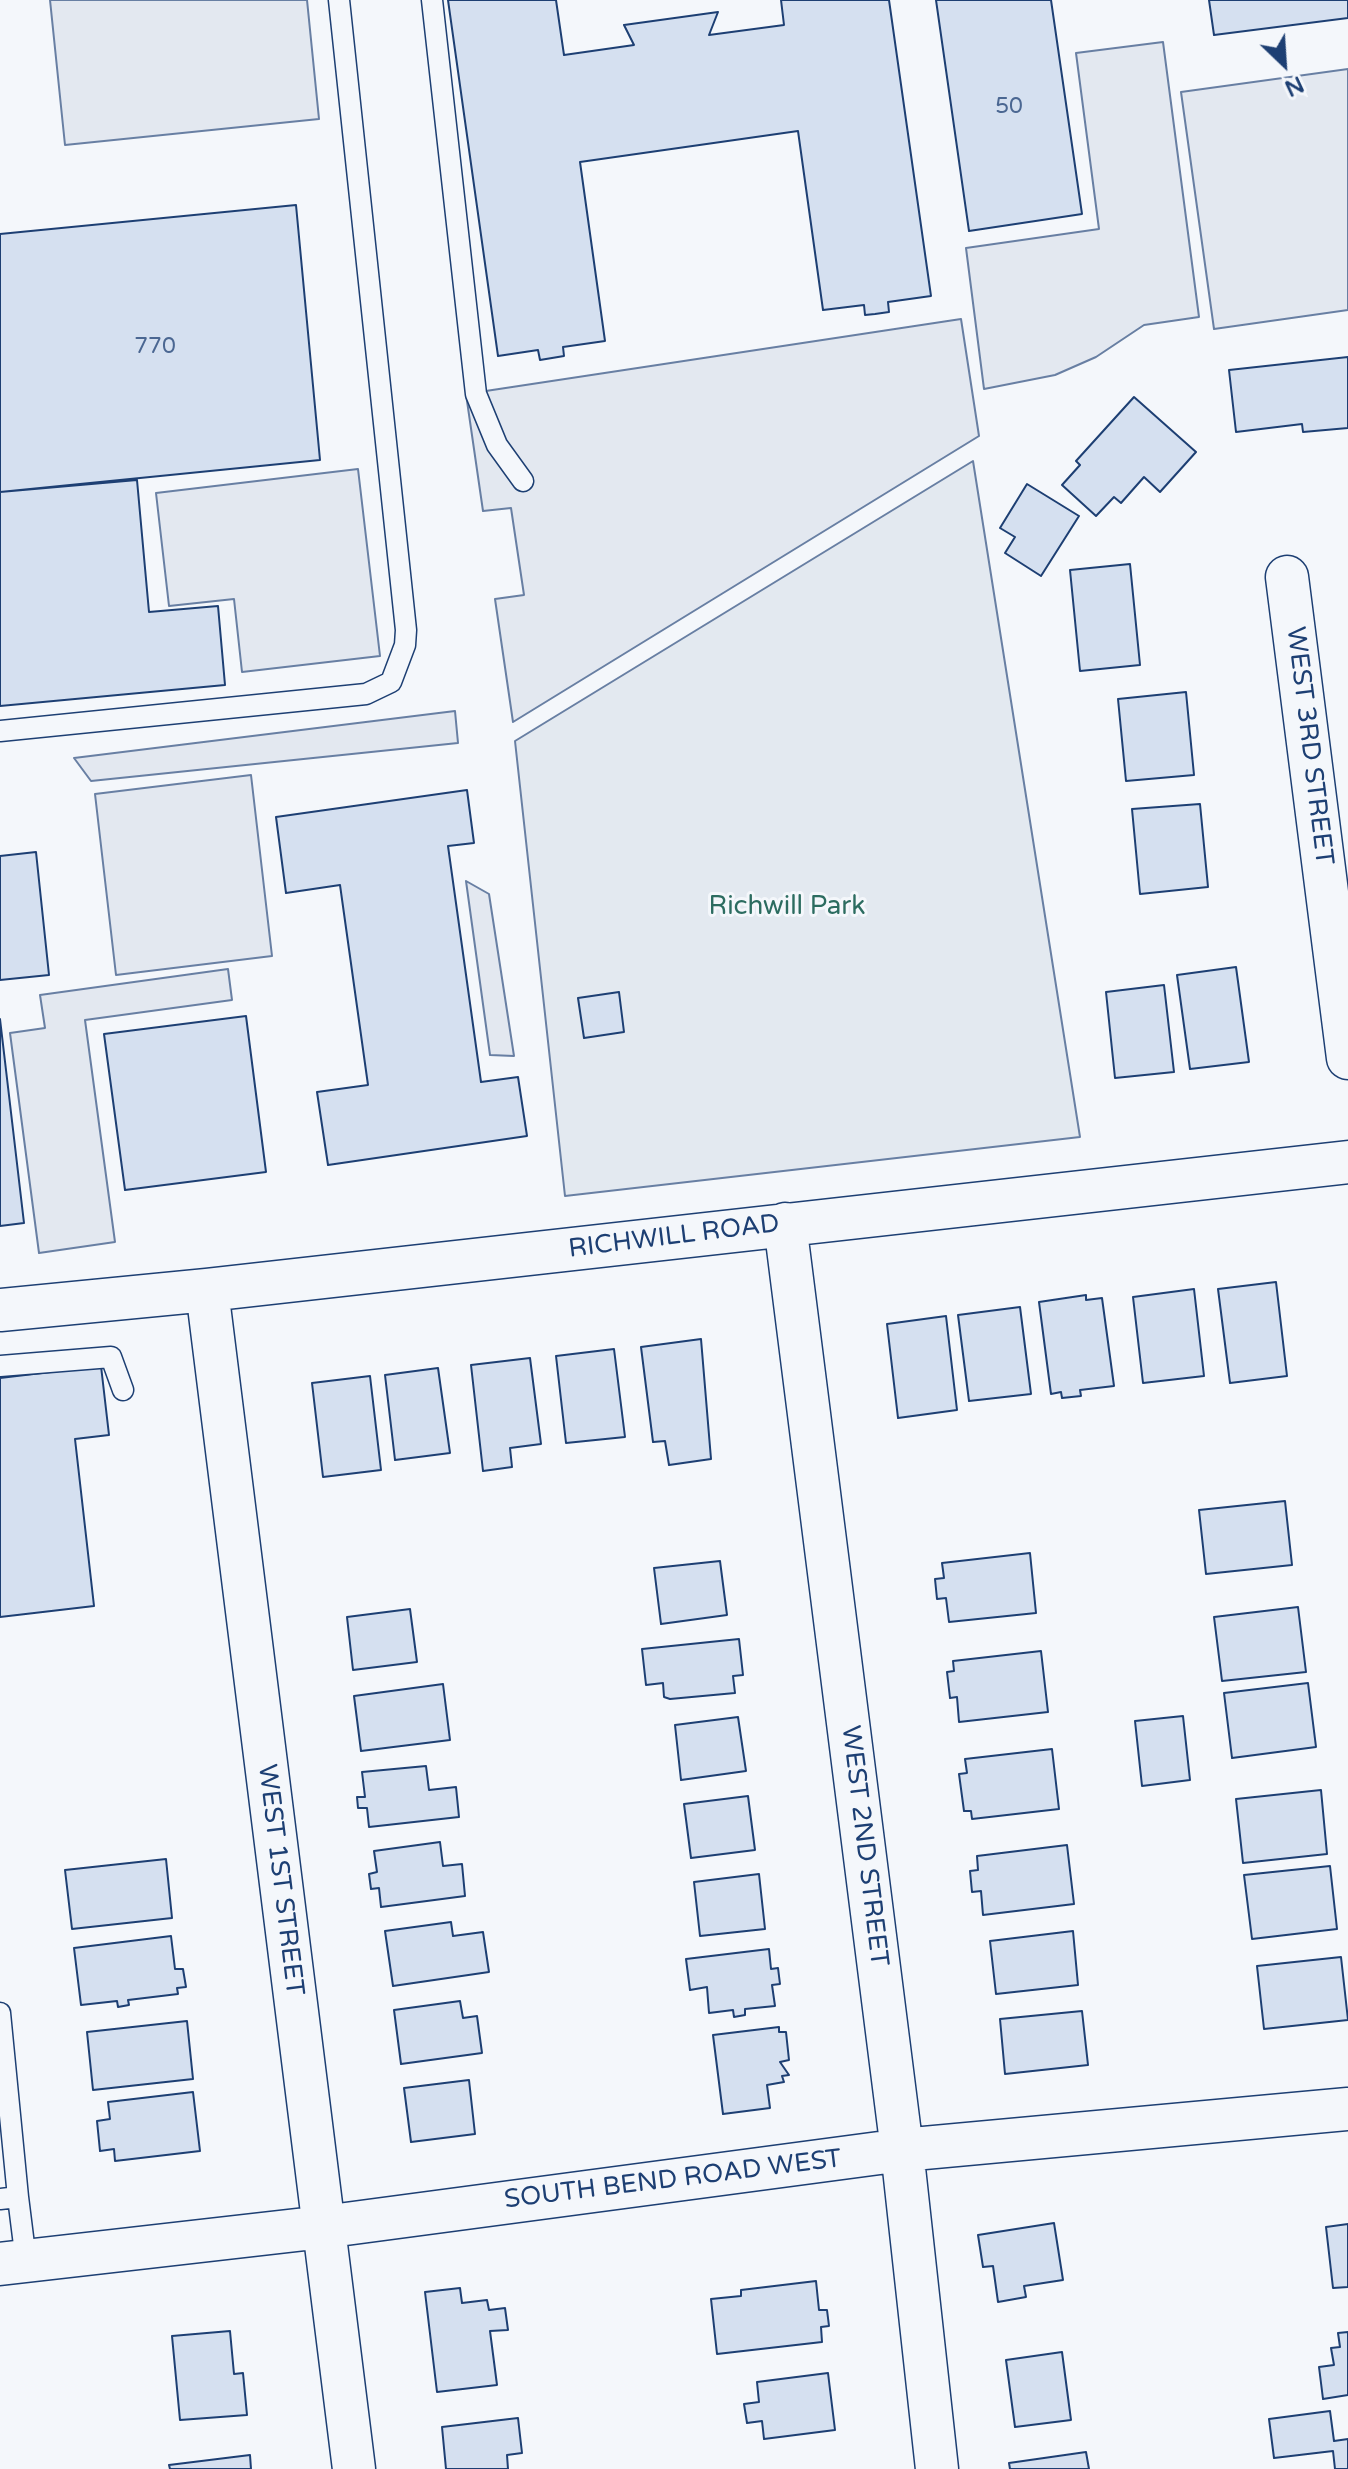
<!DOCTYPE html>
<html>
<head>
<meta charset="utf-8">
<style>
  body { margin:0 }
  #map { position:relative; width:1348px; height:2469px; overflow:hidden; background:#f4f7fb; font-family:"Varela Round",sans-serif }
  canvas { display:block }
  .north { position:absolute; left:1244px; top:24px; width:80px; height:80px; -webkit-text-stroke:6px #f4f7fb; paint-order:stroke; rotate:155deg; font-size:22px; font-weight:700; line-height:32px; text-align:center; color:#1d3f73 }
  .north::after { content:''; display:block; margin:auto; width:28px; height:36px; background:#1d3f73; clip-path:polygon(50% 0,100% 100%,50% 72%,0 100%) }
</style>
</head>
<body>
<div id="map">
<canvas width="1348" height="2469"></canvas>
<div class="north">N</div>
</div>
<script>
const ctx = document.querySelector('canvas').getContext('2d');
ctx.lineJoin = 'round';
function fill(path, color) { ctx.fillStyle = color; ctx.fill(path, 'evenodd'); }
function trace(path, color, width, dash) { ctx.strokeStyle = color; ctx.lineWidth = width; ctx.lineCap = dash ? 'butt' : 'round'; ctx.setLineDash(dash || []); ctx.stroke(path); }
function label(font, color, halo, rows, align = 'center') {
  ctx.font = font + ' "Varela Round",sans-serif'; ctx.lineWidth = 6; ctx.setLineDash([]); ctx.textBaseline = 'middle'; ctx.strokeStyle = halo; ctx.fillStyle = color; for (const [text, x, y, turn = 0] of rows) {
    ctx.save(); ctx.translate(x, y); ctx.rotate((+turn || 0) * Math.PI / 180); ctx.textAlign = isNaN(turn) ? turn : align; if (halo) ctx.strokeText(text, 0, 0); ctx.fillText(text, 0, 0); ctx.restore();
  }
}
const green = new Path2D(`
  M 973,461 L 1080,1137 L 565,1196 L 515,741 Z`);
const parking = new Path2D(`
  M 50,0 L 307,0 L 319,119 L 65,145 Z
  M 1163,42 L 1199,317 L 1144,325 L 1096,357 L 1055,375 L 984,389 L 966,248 L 1099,229 L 1076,53 Z
  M 1348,69 L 1348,310 L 1214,329 L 1181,92 Z
  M 961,319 L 979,436 L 513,722 L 495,599 L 524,595 L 511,508 L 483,511 L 466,394 Z
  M 358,469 L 380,656 L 242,672 L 234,599 L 169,606 L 156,493 Z
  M 455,711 L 458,743 L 91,781 L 74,758 Z
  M 251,775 L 272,956 L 116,975 L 95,794 Z
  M 466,881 L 489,894 L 514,1056 L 490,1055 Z
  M 228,969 L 232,1000 L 85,1020 L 115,1242 L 39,1253 L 10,1033 L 45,1028 L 40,995 Z`);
const building = new Path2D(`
  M 448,0 L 556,0 L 564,55 L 634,45 L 624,25 L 718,12 L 709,35 L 784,25 L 781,0 L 889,0 L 931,296 L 888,302 L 889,312 L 875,314 L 865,315 L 864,305 L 823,310 L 798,131 L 580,162 L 605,341 L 563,347 L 564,356 L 540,360 L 538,350 L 498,356 Z
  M 936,0 L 1051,0 L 1082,214 L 969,231 Z
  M 1209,0 L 1348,0 L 1348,18 L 1214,35 Z
  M 296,205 L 320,460 L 0,492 L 0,234 Z
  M 1348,357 L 1348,428 L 1303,432 L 1302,424 L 1236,432 L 1229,370 Z
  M 1134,397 L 1196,452 L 1160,492 L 1144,477 L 1121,503 L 1114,497 L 1096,516 L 1062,485 L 1080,465 L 1076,461 Z
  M 137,480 L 149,612 L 218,606 L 225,685 L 0,706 L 0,492 Z
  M 1027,484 L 1079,516 L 1041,576 L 1005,553 L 1015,537 L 1000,528 Z
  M 1130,564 L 1140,665 L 1080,671 L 1070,570 Z
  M 1186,692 L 1194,775 L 1126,781 L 1118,699 Z
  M 467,790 L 474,843 L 448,846 L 481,1082 L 518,1077 L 527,1136 L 328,1165 L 317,1092 L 368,1085 L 340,885 L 286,893 L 276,817 Z
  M 1200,804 L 1208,887 L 1140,894 L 1132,809 Z
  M 36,852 L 49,975 L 0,980 L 0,856 Z
  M 1236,967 L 1249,1062 L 1190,1069 L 1177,975 Z
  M 1164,985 L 1174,1072 L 1115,1078 L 1106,992 Z
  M 619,992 L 624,1032 L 584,1038 L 578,998 Z
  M 246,1016 L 266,1172 L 125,1190 L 104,1034 Z
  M 0,1019 L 24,1223 L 0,1226 Z
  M 1276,1282 L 1287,1376 L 1230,1383 L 1218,1289 Z
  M 1194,1289 L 1204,1376 L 1143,1383 L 1133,1297 Z
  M 1086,1295 L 1086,1300 L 1102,1298 L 1114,1386 L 1080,1390 L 1081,1396 L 1062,1398 L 1061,1392 L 1051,1394 L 1039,1302 Z
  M 1020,1307 L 1031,1394 L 969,1401 L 958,1315 Z
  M 946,1316 L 957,1410 L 898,1418 L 887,1324 Z
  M 701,1339 L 711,1459 L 669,1465 L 665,1441 L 653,1442 L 641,1347 Z
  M 614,1349 L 625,1437 L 566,1443 L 556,1356 Z
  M 530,1358 L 541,1444 L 510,1448 L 512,1467 L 483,1471 L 471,1365 Z
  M 101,1366 L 109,1435 L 75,1439 L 94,1606 L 0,1617 L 0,1378 Z
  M 438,1368 L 450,1453 L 395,1460 L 385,1375 Z
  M 370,1376 L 381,1470 L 323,1477 L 312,1383 Z
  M 1285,1501 L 1292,1565 L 1206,1574 L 1199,1510 Z
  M 1030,1553 L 1036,1613 L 949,1622 L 946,1598 L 937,1599 L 935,1579 L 944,1578 L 942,1563 Z
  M 720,1561 L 727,1615 L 661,1624 L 654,1568 Z
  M 1298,1607 L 1306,1672 L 1222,1681 L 1214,1617 Z
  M 410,1609 L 417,1662 L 353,1670 L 347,1617 Z
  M 739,1639 L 743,1675 L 733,1676 L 735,1693 L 670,1699 L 664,1697 L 663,1683 L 646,1685 L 642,1649 Z
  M 1041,1651 L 1048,1712 L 959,1722 L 957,1697 L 950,1698 L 947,1672 L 954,1671 L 953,1661 Z
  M 1308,1683 L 1316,1747 L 1232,1758 L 1224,1693 Z
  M 443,1684 L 450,1740 L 361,1751 L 354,1696 Z
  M 1183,1716 L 1190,1780 L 1142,1786 L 1135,1721 Z
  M 738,1717 L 746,1771 L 681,1780 L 675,1725 Z
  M 1052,1749 L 1059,1809 L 972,1819 L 971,1811 L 964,1811 L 959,1774 L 967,1773 L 965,1759 Z
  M 426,1766 L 429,1790 L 456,1787 L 459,1817 L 369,1827 L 367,1808 L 358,1808 L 357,1797 L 365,1797 L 362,1772 Z
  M 1321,1790 L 1327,1854 L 1243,1863 L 1236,1799 Z
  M 748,1796 L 755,1850 L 691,1858 L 684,1804 Z
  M 440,1842 L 443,1866 L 462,1864 L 465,1896 L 381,1907 L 379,1888 L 371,1889 L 369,1874 L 377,1872 L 374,1851 Z
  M 1067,1845 L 1074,1904 L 983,1915 L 981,1891 L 972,1892 L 970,1871 L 978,1870 L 977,1856 Z
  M 166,1859 L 172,1918 L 72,1929 L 65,1870 Z
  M 1330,1866 L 1337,1929 L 1252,1939 L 1244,1875 Z
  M 759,1874 L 765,1929 L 700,1936 L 694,1882 Z
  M 451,1922 L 453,1936 L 483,1932 L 489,1972 L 393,1986 L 385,1931 Z
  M 1073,1931 L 1078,1985 L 996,1994 L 990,1941 Z
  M 171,1936 L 175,1969 L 183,1969 L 186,1987 L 177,1988 L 178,1994 L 128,2000 L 129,2005 L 118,2007 L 117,2001 L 81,2005 L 74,1948 Z
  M 769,1949 L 771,1969 L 778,1968 L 780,1984 L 772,1985 L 775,2006 L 745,2009 L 745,2015 L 734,2017 L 733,2010 L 709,2013 L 707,1987 L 690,1990 L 686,1959 Z
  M 1341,1957 L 1348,2020 L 1264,2029 L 1257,1966 Z
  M 460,2001 L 463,2018 L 477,2016 L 482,2053 L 401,2064 L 394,2010 Z
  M 1082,2011 L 1088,2065 L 1005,2074 L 1000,2019 Z
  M 187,2021 L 193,2079 L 93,2090 L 87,2032 Z
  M 779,2027 L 779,2032 L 786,2032 L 789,2060 L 780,2062 L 789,2075 L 782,2076 L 784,2082 L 767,2085 L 770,2108 L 723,2114 L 713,2035 Z
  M 469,2080 L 475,2134 L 411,2142 L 404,2088 Z
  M 193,2092 L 200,2151 L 115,2161 L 114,2149 L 100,2151 L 97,2121 L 110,2119 L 108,2102 Z
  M 1054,2223 L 1063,2280 L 1024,2286 L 1026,2297 L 998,2302 L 993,2266 L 983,2267 L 978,2235 Z
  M 1348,2224 L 1348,2287 L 1333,2288 L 1326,2227 Z
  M 816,2281 L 819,2310 L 827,2310 L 829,2326 L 821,2327 L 822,2342 L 717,2354 L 711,2299 L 741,2296 L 741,2290 Z
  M 460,2288 L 462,2303 L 487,2300 L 489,2310 L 505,2308 L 508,2330 L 490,2331 L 497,2385 L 437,2392 L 425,2292 Z
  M 230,2331 L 234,2374 L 243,2373 L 247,2415 L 180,2420 L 172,2336 Z
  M 1348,2332 L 1348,2395 L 1323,2399 L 1319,2367 L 1334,2365 L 1331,2348 L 1340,2347 L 1338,2333 Z
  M 1062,2352 L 1071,2420 L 1015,2427 L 1006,2360 Z
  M 828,2373 L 835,2430 L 764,2439 L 762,2421 L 747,2423 L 744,2404 L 759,2402 L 757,2382 Z
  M 1330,2411 L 1334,2441 L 1348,2439 L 1348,2469 L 1335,2469 L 1333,2451 L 1274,2458 L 1269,2419 Z
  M 518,2418 L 522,2453 L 507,2455 L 508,2469 L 446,2469 L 442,2427 Z
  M 1086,2452 L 1089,2469 L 1010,2469 L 1009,2463 Z
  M 250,2455 L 251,2469 L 170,2469 L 169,2465 Z`);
const lane = new Path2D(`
  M 432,0 L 476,394 L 497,445 L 523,481
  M 0,731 L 366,694 L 391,682 L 405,645 L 406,630 L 339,0
  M 0,1366 L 111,1357 L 123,1390
  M 0,2013 L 18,2197
  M 0,2199 L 18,2197 L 26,2261`);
const street = new Path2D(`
  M 1287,577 L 1348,1058
  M 785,1224 L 902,2150 L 937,2469
  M 207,1290 L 354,2469
  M 0,1310 L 207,1290 L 1348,1162
  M 0,2264 L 323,2227 L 902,2150 L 1348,2109`);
const numberNames = [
  ["50",1009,107],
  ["770",155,347]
];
const streetNames = [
  ["WEST 3RD STREET",1309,746,83],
  ["RICHWILL ROAD",674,1237,-7],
  ["WEST 2ND STREET",864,1846,83],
  ["WEST 1ST STREET",280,1880,83],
  ["SOUTH BEND ROAD WEST",673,2180,-7]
];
const parkNames = [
  ["Richwill Park",787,907]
];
fill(green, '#e3e9f0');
trace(green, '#687fa3', 2);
fill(parking, '#e3e8f0');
trace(parking, '#687fa3', 2);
fill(building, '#d5e0f0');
trace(building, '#1d3f73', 2);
trace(lane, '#1d3f73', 23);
trace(street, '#1d3f73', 45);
trace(lane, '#f4f7fb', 20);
trace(street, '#f4f7fb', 42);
label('22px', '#4b6792', null, numberNames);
label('26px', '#1d3f73', '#f4f7fb', streetNames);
label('26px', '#2c6c60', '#f4f7fb', parkNames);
</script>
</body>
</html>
